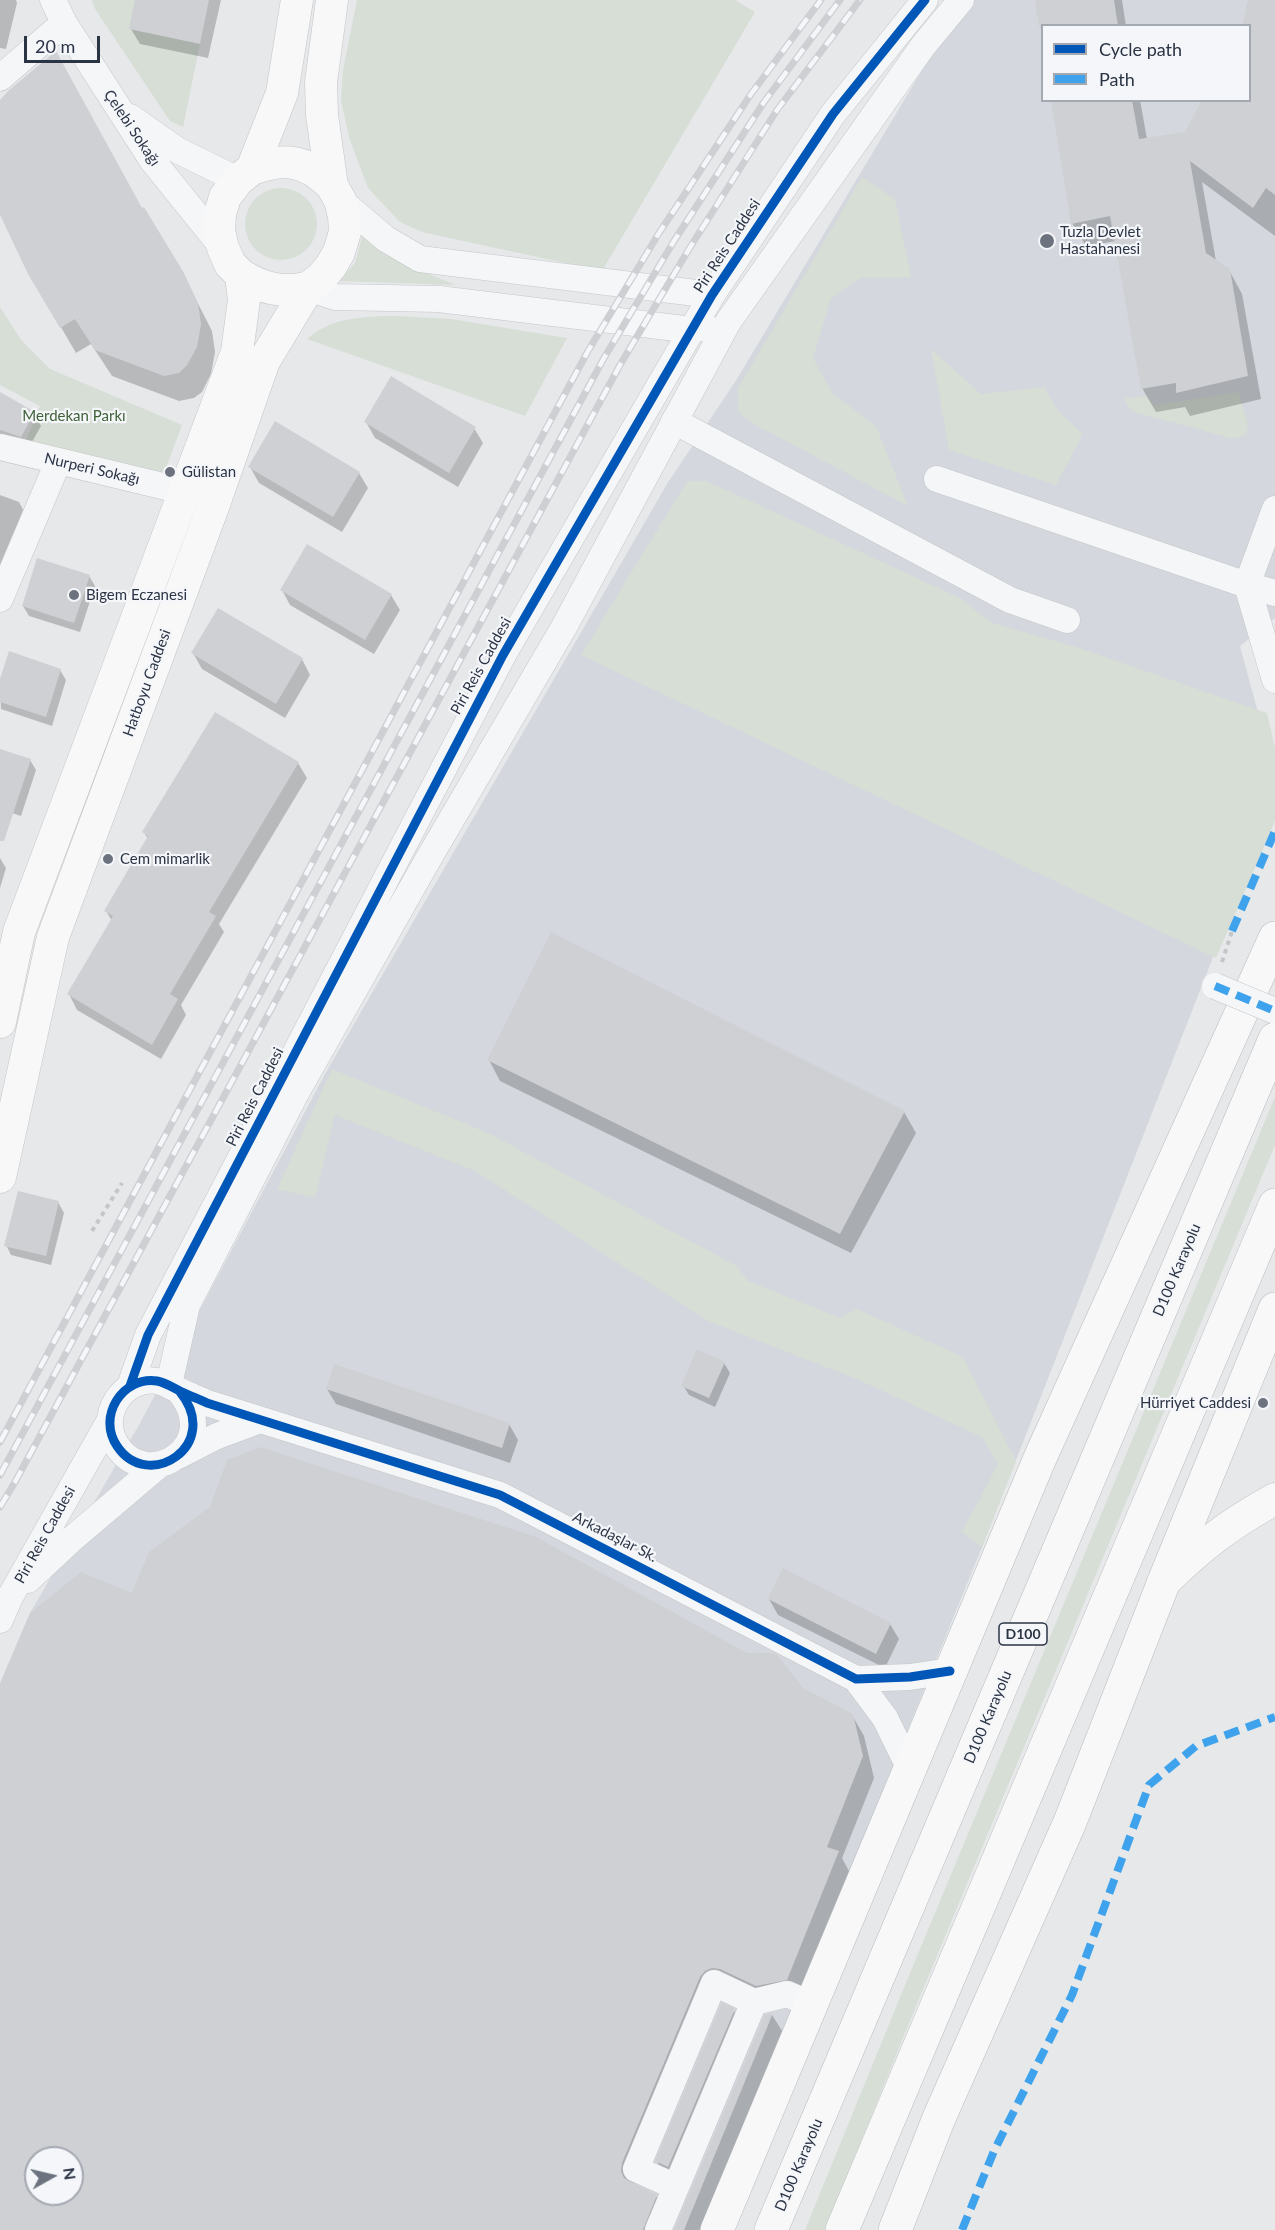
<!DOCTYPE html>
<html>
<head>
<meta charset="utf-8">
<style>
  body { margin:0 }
  #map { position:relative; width:1275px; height:2230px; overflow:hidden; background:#e6e8ea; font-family:Lato,sans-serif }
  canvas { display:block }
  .legend { position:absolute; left:1041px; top:24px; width:210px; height:78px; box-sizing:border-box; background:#f4f6f9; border:2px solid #a4a8b1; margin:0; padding:8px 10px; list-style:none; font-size:18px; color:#2b3445 }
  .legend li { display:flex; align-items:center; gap:12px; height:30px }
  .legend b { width:30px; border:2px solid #a4a8b1 }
  .north { position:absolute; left:24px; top:2146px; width:60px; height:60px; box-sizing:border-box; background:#f4f6f9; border:2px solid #a4a8b1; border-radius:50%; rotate:82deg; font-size:16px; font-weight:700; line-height:24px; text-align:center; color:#2b3445 }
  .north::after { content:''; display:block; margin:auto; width:21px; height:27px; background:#6c737f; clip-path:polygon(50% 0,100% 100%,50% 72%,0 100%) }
  .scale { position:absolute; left:24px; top:36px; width:76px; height:27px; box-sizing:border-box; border:3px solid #2b3445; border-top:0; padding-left:8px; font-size:18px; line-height:21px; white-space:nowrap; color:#2b3445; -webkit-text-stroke:4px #f4f6f9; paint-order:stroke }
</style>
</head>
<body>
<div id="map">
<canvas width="1275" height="2230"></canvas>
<ul class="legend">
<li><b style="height:8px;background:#0057b8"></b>Cycle path</li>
<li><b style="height:8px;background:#3ea3ec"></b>Path</li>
</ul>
<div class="north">N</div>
<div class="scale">20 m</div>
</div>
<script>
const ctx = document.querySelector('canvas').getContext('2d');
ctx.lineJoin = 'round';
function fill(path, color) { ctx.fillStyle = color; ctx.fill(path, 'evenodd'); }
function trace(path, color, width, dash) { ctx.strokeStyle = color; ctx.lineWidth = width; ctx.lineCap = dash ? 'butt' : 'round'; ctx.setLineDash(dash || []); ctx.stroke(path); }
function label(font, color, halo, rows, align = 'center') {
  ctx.font = font + ' Lato,sans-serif'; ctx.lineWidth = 4.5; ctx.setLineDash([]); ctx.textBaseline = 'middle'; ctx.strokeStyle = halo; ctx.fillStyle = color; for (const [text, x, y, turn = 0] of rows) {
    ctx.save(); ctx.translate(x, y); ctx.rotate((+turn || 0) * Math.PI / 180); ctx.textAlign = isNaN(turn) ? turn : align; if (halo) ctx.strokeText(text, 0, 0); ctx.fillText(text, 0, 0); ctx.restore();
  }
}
const built = new Path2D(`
  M 970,0 L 1275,0 L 1275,618 L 1240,646 L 1275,775 L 1275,799 L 982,1547 L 704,2230 L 0,2230 L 0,1683 L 30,1613 L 139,1425 L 325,1074 L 667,484 L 735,382 L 950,24 ZM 1042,26 L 1250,26 L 1250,100 L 1042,100 ZM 36,2158 L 72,2158 L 72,2194 L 36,2194 Z`);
const green = new Path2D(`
  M 92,0 L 209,0 L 183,127 L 170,121 L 95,9 Z
  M 357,0 L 735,0 L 755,12 L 602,271 L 422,232 L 400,222 L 368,188 L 350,140 L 341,101 L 343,70 Z
  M 862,177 L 895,199 L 911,277 L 860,278 L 831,298 L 813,358 L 832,393 L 876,426 L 908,506 L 754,424 L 738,412 L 738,388 Z
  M245 224a36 36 0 1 1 72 0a36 36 0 1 1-72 0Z
  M 363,233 C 392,256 421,272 456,285 L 339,281 L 355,263 Z
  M 0,307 L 21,340 L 50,369 L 182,425 L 164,473 L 26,440 L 40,406 L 0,385 Z
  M 395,316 L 451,319 L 567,338 L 525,416 L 307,339 C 332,317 362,317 395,316 Z
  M 931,349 L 981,394 L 1044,387 L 1058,411 L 1083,434 L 1056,485 L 949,450 Z
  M 1239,392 L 1248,425 L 1246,435 L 1234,439 L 1134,412 L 1127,406 L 1125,398 L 1147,396 L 1154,405 Z
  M 687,481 L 707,481 L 960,598 L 992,623 L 1079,648 L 1267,713 L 1275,748 L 1275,821 L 1216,958 L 581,655 Z
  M 332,1069 L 488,1133 L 737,1266 L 748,1281 L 840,1318 L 857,1309 L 963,1357 L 1016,1461 L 982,1547 L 962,1532 L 998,1464 L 982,1437 L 859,1380 L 708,1321 L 475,1171 L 335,1115 L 315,1198 L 277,1189 Z
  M 1275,1097 L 1275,1145 L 916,2006 L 825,2230 L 805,2230 L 910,1973 Z`);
const shadow = new Path2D(`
  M 0,0 L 16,0 L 17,3 L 6,49 L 0,48 Z
  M 137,0 L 221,0 L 208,58 L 140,44 L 131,29 Z
  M 1037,0 L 1122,0 L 1126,26 L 1042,26 L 1042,37 Z
  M 1250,0 L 1275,0 L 1275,236 L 1202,182 L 1216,261 L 1229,270 L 1242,294 L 1261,399 L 1190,416 L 1185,407 L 1156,412 L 1142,388 L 1116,241 L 1086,246 L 1072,223 L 1053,100 L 1140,100 L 1147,139 L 1186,134 L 1250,100 Z
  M 0,102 L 142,210 L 183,274 L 212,331 L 215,352 L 211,374 L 202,392 L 194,398 L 179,401 L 112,376 L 91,344 L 76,353 L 30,274 L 0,212 Z
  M 0,394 L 34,413 L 41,426 L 28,449 L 0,446 Z
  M 366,422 L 474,428 L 483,443 L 458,487 L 375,438 Z
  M 250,467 L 359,473 L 368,488 L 342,532 L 259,483 Z
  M 0,495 L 19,502 L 26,515 L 0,578 Z
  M 89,576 L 95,586 L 80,632 L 29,616 L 23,606 Z
  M 282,590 L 391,595 L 400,610 L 374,654 L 290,605 Z
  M 193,653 L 302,659 L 310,675 L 285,718 L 202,669 Z
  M 60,670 L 66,680 L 52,726 L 1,709 L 0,684 Z
  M 0,751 L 30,760 L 36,770 L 21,816 L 0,809 Z
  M 298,763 L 307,778 L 219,924 L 224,932 L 181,1005 L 186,1015 L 161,1059 L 77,1010 L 69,994 L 112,921 L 106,911 L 148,839 L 144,832 Z
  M 0,858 L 6,868 L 0,888 Z
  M 489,1060 L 904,1112 L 916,1133 L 851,1253 L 500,1081 Z
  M 58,1202 L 64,1213 L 51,1265 L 11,1255 L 6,1245 Z
  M 724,1363 L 730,1373 L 715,1407 L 689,1395 L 683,1385 Z
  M 327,1389 L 509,1424 L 518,1440 L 510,1463 L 336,1404 Z
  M 133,1595 L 802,1689 L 852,1715 L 864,1736 L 874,1778 L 842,1858 L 850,1873 L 798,2000 L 711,1998 L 633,2184 L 656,2196 L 667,2216 L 662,2230 L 0,2230 L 0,1688 ZM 36,2158 L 72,2158 L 72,2194 L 36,2194 Z
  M 769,1599 L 890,1624 L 899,1639 L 885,1668 L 778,1615 Z
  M 734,2011 L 745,2031 L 669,2182 L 657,2161 Z
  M 772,2015 L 784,2034 L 704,2230 L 676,2230 L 766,2016 Z`);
const building = new Path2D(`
  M 135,0 L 209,0 L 200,44 L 129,29 Z
  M 1035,0 L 1114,0 L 1118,26 L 1039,26 Z
  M 1248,0 L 1275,0 L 1275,195 L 1266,188 L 1253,208 L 1190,161 L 1206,253 L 1230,269 L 1248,376 L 1176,393 L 1176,383 L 1141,389 L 1110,216 L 1071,224 L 1051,100 L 1132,100 L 1139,139 L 1185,132 L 1202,100 L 1250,100 L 1250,26 L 1242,26 Z
  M 56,51 L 142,208 L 144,207 L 184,273 L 198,303 L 201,324 L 197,347 L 187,365 L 179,373 L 164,376 L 95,350 L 75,319 L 60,328 L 28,274 L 0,215 L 0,100 L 9,90 Z
  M 391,376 L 476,427 L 449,473 L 364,422 Z
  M 0,392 L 35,412 L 21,437 L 0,430 Z
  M 275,421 L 360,472 L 333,517 L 248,467 Z
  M 307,544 L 392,594 L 365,640 L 280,590 Z
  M 37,558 L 90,575 L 74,623 L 22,606 Z
  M 218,608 L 303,658 L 276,704 L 191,653 Z
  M 9,651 L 61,669 L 46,717 L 0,702 L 0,679 Z
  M 215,712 L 299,762 L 209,912 L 216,916 L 170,994 L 178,999 L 152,1045 L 67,994 L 113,916 L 104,911 L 148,836 L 142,832 Z
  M 0,749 L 31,759 L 4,841 L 0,841 Z
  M 551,932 L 905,1111 L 840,1234 L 487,1060 Z
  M 18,1191 L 59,1201 L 46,1256 L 4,1246 Z
  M 697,1349 L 725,1362 L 709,1398 L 681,1386 Z
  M 334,1364 L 510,1423 L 502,1448 L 326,1389 Z
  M 260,1447 L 536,1537 L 747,1653 L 772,1653 L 777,1655 L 803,1688 L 853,1714 L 863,1756 L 827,1847 L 839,1851 L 787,1980 L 756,1986 L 720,1969 L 712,1968 L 705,1971 L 700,1977 L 622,2163 L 621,2171 L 624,2178 L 657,2195 L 643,2230 L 0,2230 L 0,1684 L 30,1613 L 81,1572 L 132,1593 L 149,1552 L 210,1507 L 227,1460 ZM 36,2158 L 72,2158 L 72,2194 L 36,2194 Z
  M 783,1568 L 891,1623 L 876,1654 L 768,1599 Z
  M 722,2003 L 735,2009 L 668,2167 L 655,2161 Z
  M 773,2013 L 684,2230 L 674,2230 L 765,2015 Z`);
const path = new Path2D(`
  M 1222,962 L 1232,931
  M 92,1231 L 122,1183`);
const minor = new Path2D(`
  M 53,0 L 64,23 L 152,160 L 223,248
  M 0,78 L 64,23
  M 130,117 L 177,150 L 238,180
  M 340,200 L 386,239 L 420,259 L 712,295
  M 308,288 L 335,297 L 439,299 L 692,330 L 706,327
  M 674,421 L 1010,600 L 1067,620
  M 0,447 L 183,491
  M 937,479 L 1247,585 L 1275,680
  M 1275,509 L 1247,585 L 1275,593
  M 0,599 L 58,462
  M 169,1384 L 187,1305 L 296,1093 L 426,863 L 564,627 L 728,322 L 923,46 L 961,0
  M 130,1386 L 148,1335 L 503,655 L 712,295 L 833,114 L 925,0
  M 180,1392 C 223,1445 148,1493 117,1446 C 97,1417 122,1376 157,1381 C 167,1383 173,1388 182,1392 C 190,1396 199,1399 207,1403 L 500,1495 L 856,1679 L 910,1677 L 950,1671
  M 178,1456 L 217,1436 L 260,1420
  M 28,1580 L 73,1538 L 159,1465
  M 0,1620 L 10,1597 L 110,1420
  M 856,1679 L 885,1718 L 909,1767
  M 676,2187 L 636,2169 L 714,1983 L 754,2002 L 787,1994 L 810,2004
  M 658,2230 L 754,2002`);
const major = new Path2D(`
  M 252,169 C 285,157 307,160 332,186
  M 241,275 C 263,289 282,293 308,288
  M 0,1022 L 19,932 L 237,352 L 244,300 L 241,275 L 230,264 L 223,248 L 219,231 L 220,214 L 225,197 L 238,180 L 252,169 L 282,93 L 297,0
  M 0,1177 L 53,937 L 213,507 L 264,361 L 308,288 L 321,278 L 331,266 L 339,252 L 345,232 L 344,216 L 340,200 L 332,186 L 322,115 L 321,82 L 332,0
  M 1163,1583 C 1200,1547 1229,1524 1275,1499`);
const highway = new Path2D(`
  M 717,2230 L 1040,1458 L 1275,938
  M 771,2230 L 1275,1039
  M 842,2230 L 1275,1205
  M 895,2230 L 939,2118 L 1070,1822 L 1163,1584 L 1275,1309`);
const rail = new Path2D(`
  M 0,1442 L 588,351 L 659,233 L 751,94 L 821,0
  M 0,1475 L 604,358 L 674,241 L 764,102 L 840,0
  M 0,1507 L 15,1482 L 620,365 L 689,249 L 777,110 L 860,0`);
const minorBridge = new Path2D(`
  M 1215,986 L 1275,1011`);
const quiet = new Path2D(`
  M 1232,931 L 1275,831
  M 1215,986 L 1275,1011
  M 962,2230 L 994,2151 L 1072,1995 L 1149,1785 L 1196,1746 L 1275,1717`);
const cycleway = new Path2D(`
  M 130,1386 L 148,1335 L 503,655 L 712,295 L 833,114 L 925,0
  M 180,1392 C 223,1445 148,1493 117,1446 C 97,1417 122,1376 157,1381 C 167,1383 173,1388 182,1392 C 190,1396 199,1399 207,1403 L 500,1495 L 856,1679 L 910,1677 L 950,1671`);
const markers = [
  [1047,241,8,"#6c737f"],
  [170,472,6,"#6c737f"],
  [74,595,6,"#6c737f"],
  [108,859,6,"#6c737f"],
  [1263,1403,6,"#6c737f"]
];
const shields = [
  [1023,1634,48]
];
const shieldNames = [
  ["D100",1023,1634]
];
const streetNames = [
  ["Çelebi Sokağı",132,128,56],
  ["Piri Reis Caddesi",727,246,-57],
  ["Nurperi Sokağı",92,469,13],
  ["Piri Reis Caddesi",481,666,-61],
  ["Hatboyu Caddesi",147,683,-70],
  ["Piri Reis Caddesi",255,1097,-63],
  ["D100 Karayolu",1177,1270,-67],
  ["Piri Reis Caddesi",45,1535,-61],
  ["Arkadaşlar Sk.",615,1537,27],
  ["D100 Karayolu",988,1717,-67],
  ["D100 Karayolu",799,2165,-67]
];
const poiNames = [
  ["Tuzla Devlet",1060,232],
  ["Hastahanesi",1060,249],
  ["Gülistan",182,472],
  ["Bigem Eczanesi",86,595],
  ["Cem mimarlik",120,859],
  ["Hürriyet Caddesi",1251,1403,"right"]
];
const parkNames = [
  ["Merdekan Parkı",74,416]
];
fill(built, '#d4d7dd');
fill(green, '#d6ded6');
fill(shadow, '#0003');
fill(building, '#ced0d3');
trace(minor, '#c4c6c8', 27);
trace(major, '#c2c5c8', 33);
trace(highway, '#b8bbbf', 34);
trace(path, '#c5c6ca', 4, [4.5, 4.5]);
trace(minor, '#f5f6f7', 26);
trace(major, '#f8f8f8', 32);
trace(highway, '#f8f8f8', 33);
trace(rail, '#cecfd2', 7);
trace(rail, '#f4f6f9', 4.5, [14]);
trace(minorBridge, '#c4c6c8', 27, []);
trace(minorBridge, '#f5f6f7', 26);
trace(quiet, '#3ea3ec', 8, [15, 8]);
trace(cycleway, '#0057b8', 9);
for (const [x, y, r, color] of markers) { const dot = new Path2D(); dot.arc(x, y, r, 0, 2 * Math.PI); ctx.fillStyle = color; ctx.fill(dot); trace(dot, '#f4f6f9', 2); }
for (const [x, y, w] of shields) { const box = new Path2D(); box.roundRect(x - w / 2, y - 11, w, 22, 4.5); ctx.fillStyle = '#f4f6f9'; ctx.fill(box); trace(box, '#2b3445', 1.5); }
label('bold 14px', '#2b3445', null, shieldNames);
label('15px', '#2b3445', '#f4f6f9', streetNames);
label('15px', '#2b3445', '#f4f6f9', poiNames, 'left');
label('15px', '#3f6138', '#f4f6f9', parkNames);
</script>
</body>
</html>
